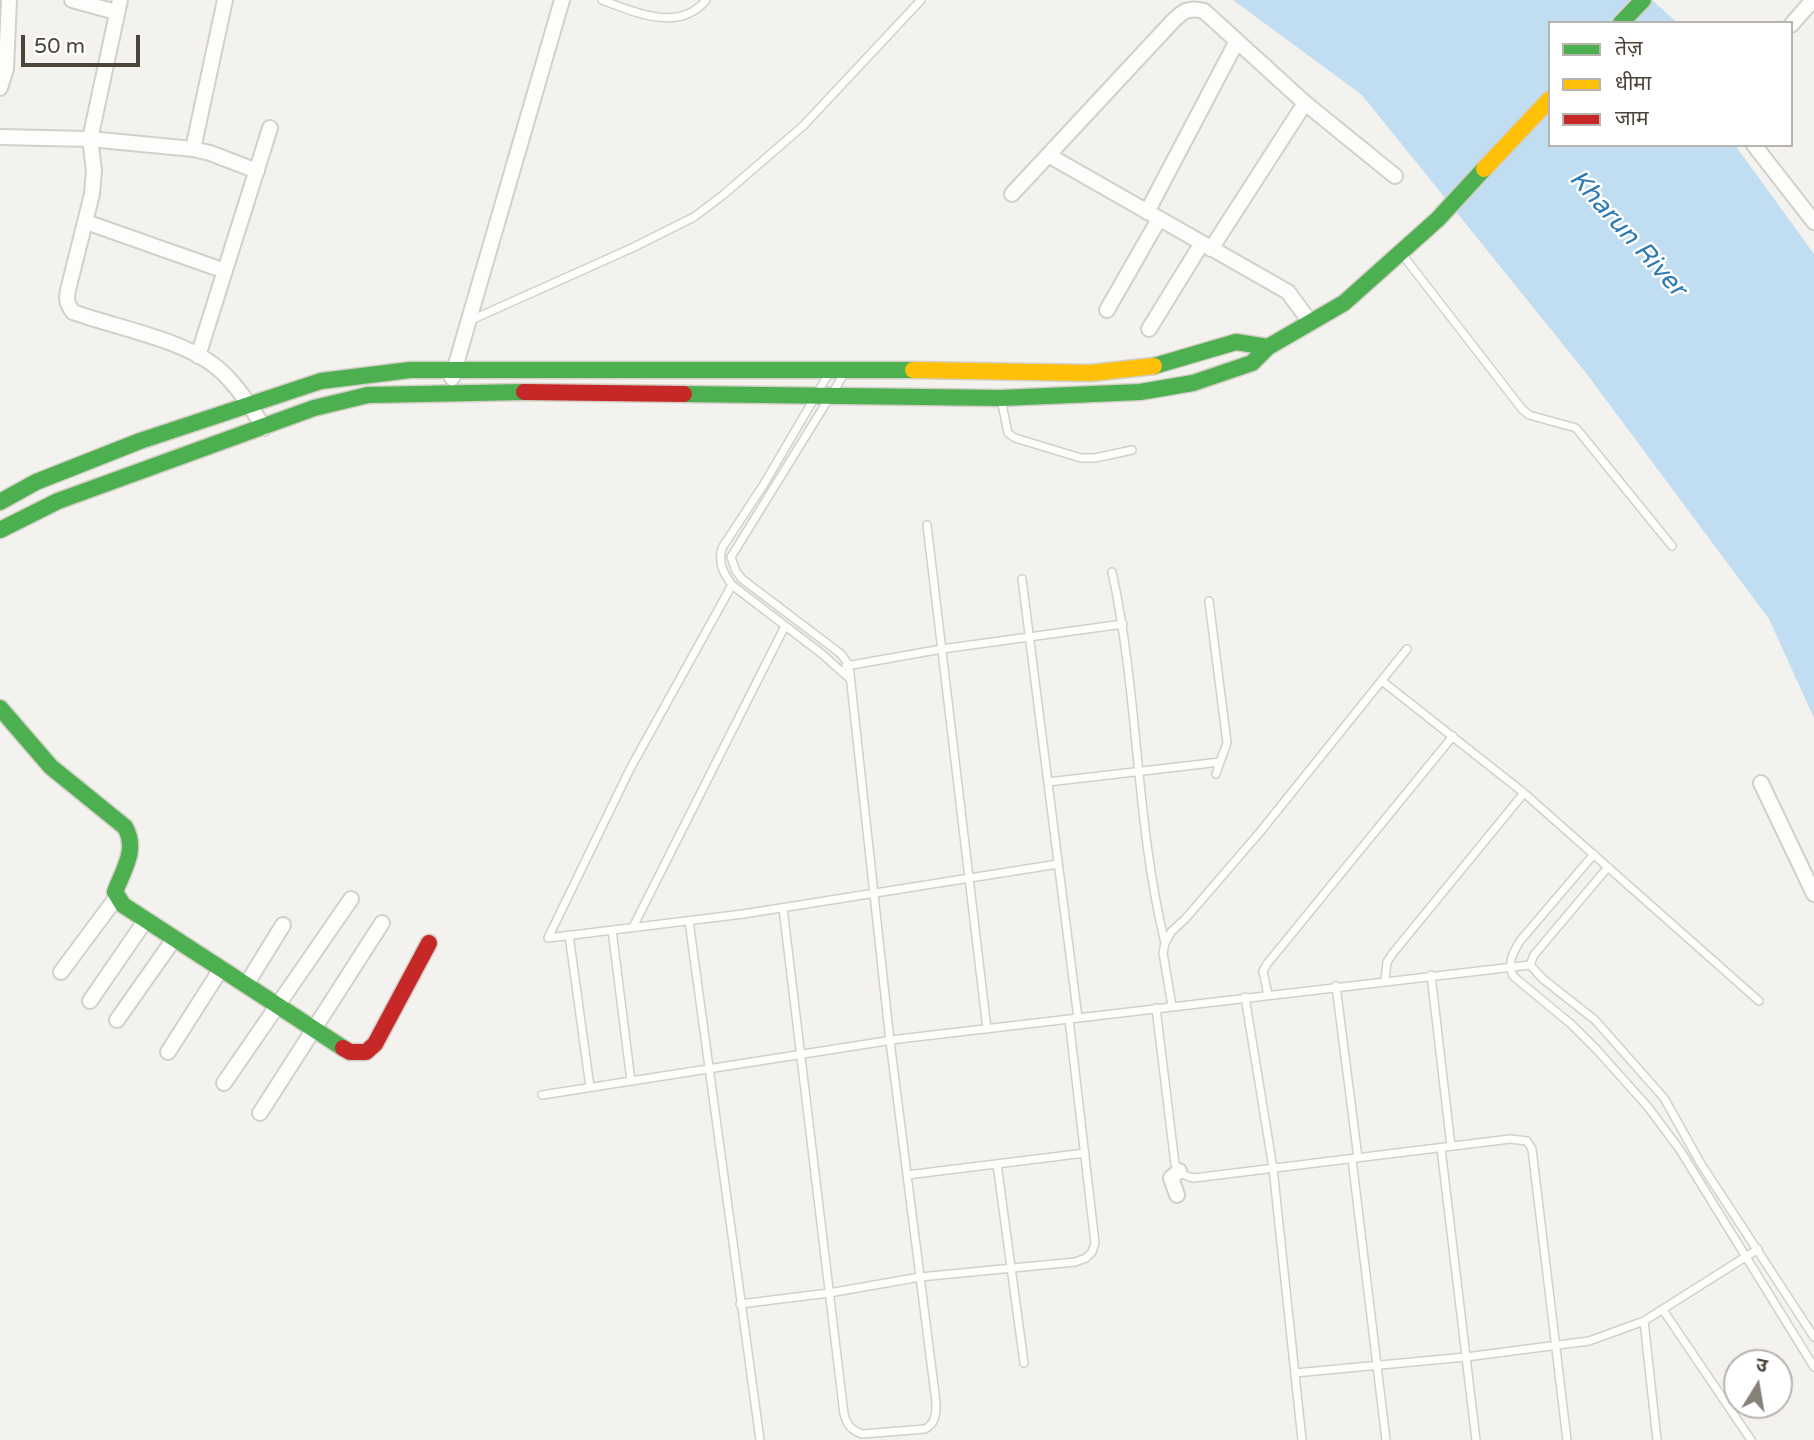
<!DOCTYPE html>
<html>
<head>
<meta charset="utf-8">
<style>
  body { margin:0 }
  #map { position:relative; width:1814px; height:1440px; overflow:hidden; background:#f4f2ee; font-family:"Varela Round","Noto Sans Devanagari",sans-serif }
  canvas { display:block }
  .legend { position:absolute; left:1548px; top:21px; width:245px; height:126px; box-sizing:border-box; background:#fff; border:2px solid #b7b4b0; margin:0; padding:9px 12px; list-style:none; font-size:21px; color:#4b4439 }
  .legend li { display:flex; align-items:center; gap:14px; height:35px }
  .legend b { width:35px; border:2px solid #b7b4b0 }
  .north { position:absolute; left:1723px; top:1349px; width:70px; height:70px; box-sizing:border-box; background:#fff; border:2px solid #b7b4b0; border-radius:50%; rotate:11deg; font-size:19px; font-weight:700; line-height:28px; text-align:center; color:#4b4439 }
  .north::after { content:''; display:block; margin:auto; width:24px; height:32px; background:#868178; clip-path:polygon(50% 0,100% 100%,50% 72%,0 100%) }
  .scale { position:absolute; left:21px; top:35px; width:119px; height:32px; box-sizing:border-box; border:4px solid #4b4439; border-top:0; padding-left:9px; font-size:21px; line-height:24px; white-space:nowrap; color:#4b4439; -webkit-text-stroke:5px #fff; paint-order:stroke }
</style>
</head>
<body>
<div id="map">
<canvas width="1814" height="1440"></canvas>
<ul class="legend">
<li><b style="height:9px;background:#4caf50"></b>तेज़</li>
<li><b style="height:9px;background:#ffc107"></b>धीमा</li>
<li><b style="height:9px;background:#c62828"></b>जाम</li>
</ul>
<div class="north">उ</div>
<div class="scale">50 m</div>
</div>
<script>
const ctx = document.querySelector('canvas').getContext('2d');
ctx.lineJoin = 'round';
function fill(path, color) { ctx.fillStyle = color; ctx.fill(path, 'evenodd'); }
function trace(path, color, width, dash) { ctx.strokeStyle = color; ctx.lineWidth = width; ctx.lineCap = dash ? 'butt' : 'round'; ctx.setLineDash(dash || []); ctx.stroke(path); }
function label(font, color, halo, rows, align = 'center') {
  ctx.font = font + ' "Varela Round",sans-serif'; ctx.lineWidth = 5; ctx.setLineDash([]); ctx.textBaseline = 'middle'; ctx.strokeStyle = halo; ctx.fillStyle = color; for (const [text, x, y, turn = 0] of rows) {
    ctx.save(); ctx.translate(x, y); ctx.rotate((+turn || 0) * Math.PI / 180); ctx.textAlign = isNaN(turn) ? turn : align; if (halo) ctx.strokeText(text, 0, 0); ctx.fillText(text, 0, 0); ctx.restore();
  }
}
const water = new Path2D(`
  M 1233,0 L 1652,0 L 1678,23 L 1550,23 L 1550,145 L 1735,145 L 1814,254 L 1814,718 L 1769,619 L 1586,373 L 1362,95 Z`);
const lane = new Path2D(`
  M 602,0 C 634,12 679,33 706,0
  M 1401,253 L 1522,409 L 1529,415 L 1576,428 L 1672,546
  M 469,321 L 632,248 L 694,217 L 723,195 L 803,126 L 921,0
  M 828,375 L 764,484 L 722,548 C 718,562 723,573 732,585 L 822,654 L 850,679
  M 1001,399 L 1008,433 L 1015,438 L 1081,458 L 1095,458 L 1132,450
  M 927,525 L 987,1029
  M 1112,572 C 1139,694 1135,821 1165,943
  M 1022,579 L 1078,1018
  M 732,585 L 630,769 L 548,938 L 743,914 L 1058,864
  M 846,666 L 942,649 L 1123,624
  M 1382,681 L 1524,793 L 1759,1001
  M 1216,774 L 1220,762
  M 1048,782 L 1220,762 L 1227,743 L 1209,601
  M 1594,854 L 1520,941 C 1512,954 1508,962 1513,976 L 1571,1024 L 1597,1050 L 1648,1107 L 1680,1150 L 1814,1367
  M 1608,867 L 1534,955 L 1530,965 L 1543,979 L 1595,1020 L 1664,1098 L 1701,1164 L 1814,1337
  M 783,908 L 844,1414 C 847,1425 851,1430 862,1434 L 925,1429 C 936,1423 936,1414 936,1402 L 890,1041 L 849,665 L 841,654 L 742,579 L 736,571 L 731,557 L 844,374
  M 689,921 L 760,1440
  M 633,927 L 785,626
  M 612,930 L 631,1081
  M 569,935 L 590,1087
  M 1431,975 L 1451,1146
  M 1385,980 L 1387,962 L 1393,953 L 1524,793
  M 1336,986 L 1358,1158
  M 1268,995 L 1263,971 L 1267,964 L 1453,736
  M 1245,997 L 1273,1168 L 1302,1440
  M 1172,1006 L 1163,953 L 1165,943 L 1171,932 L 1186,918 L 1260,832 L 1407,649
  M 1156,1008 L 1175,1164 C 1179,1173 1184,1176 1194,1178 L 1510,1139 L 1527,1141 L 1532,1149 L 1567,1440
  M 542,1095 L 899,1039 L 1530,965
  M 1441,1148 L 1476,1440
  M 1352,1159 L 1386,1440
  M 997,1164 L 1024,1363
  M 907,1175 L 1085,1153
  M 740,1304 L 829,1293 L 920,1277 L 1075,1262 L 1086,1258 L 1092,1252 L 1095,1243 L 1069,1019
  M 1663,1310 L 1751,1440
  M 1644,1321 L 1657,1440
  M 1295,1373 L 1466,1357 L 1589,1341 L 1644,1321 L 1758,1249`);
const street = new Path2D(`
  M 72,0 L 116,12
  M 120,0 L 90,139 L 94,170 L 92,194 L 68,290 C 66,300 67,304 73,312 C 116,328 189,340 222,372 C 239,388 252,408 264,428
  M 1791,25 L 1813,0
  M 0,88 L 6,69 L 9,0
  M 0,137 L 90,139 L 193,149 L 210,153 L 257,171
  M 1754,145 L 1814,222
  M 193,149 L 225,0
  M 1048,155 L 1288,292 L 1310,322
  M 1012,194 L 1173,21 C 1183,11 1189,7 1204,11 L 1305,103 L 1395,176
  M 1147,212 L 1237,41
  M 86,222 L 225,271
  M 1211,249 L 1305,103
  M 1107,310 L 1159,219
  M 1149,329 L 1202,243
  M 198,356 L 270,128
  M 452,378 L 562,0
  M 1761,783 L 1814,894
  M 61,972 L 116,898
  M 246,985 L 283,925
  M 90,1001 L 145,921
  M 117,1020 L 174,939
  M 168,1052 L 221,969
  M 224,1083 L 351,899
  M 260,1113 L 382,923
  M 1177,1195 L 1171,1178 L 1179,1171`);
const fast = new Path2D(`
  M 1621,23 L 1643,0
  M 1154,366 L 1236,342 L 1268,347
  M 684,394 L 1001,398 L 1140,392 L 1193,383 L 1252,363 L 1268,347 L 1344,303 L 1438,219 L 1484,169
  M 0,502 L 36,482 L 140,441 L 321,381 L 410,370 L 913,370
  M 0,530 L 58,501 L 314,408 L 368,395 L 524,392
  M 0,708 L 51,767 L 125,827 C 138,850 123,870 115,892 L 123,905 L 343,1048`);
const slow = new Path2D(`
  M 1484,169 L 1550,99
  M 913,370 L 1091,373 L 1154,366`);
const jam = new Path2D(`
  M 524,392 L 684,394
  M 343,1048 L 350,1052 L 366,1052 L 375,1044 L 429,943`);
const waterNames = [
  ["Kharun River",1627,234,48]
];
fill(water, '#c0ddf1');
trace(lane, '#d2d0cb', 10);
trace(street, '#d2d0cb', 18);
trace(fast, '#d3cfc5', 19);
trace(slow, '#d3cfc5', 19);
trace(jam, '#d3cfc5', 19);
trace(lane, '#fdfdfc', 7);
trace(street, '#fdfdfc', 14);
trace(fast, '#4caf50', 16);
trace(slow, '#ffc107', 16);
trace(jam, '#c62828', 16);
label('italic 26px', '#2e7ab2', '#fff', waterNames);
</script>
</body>
</html>
